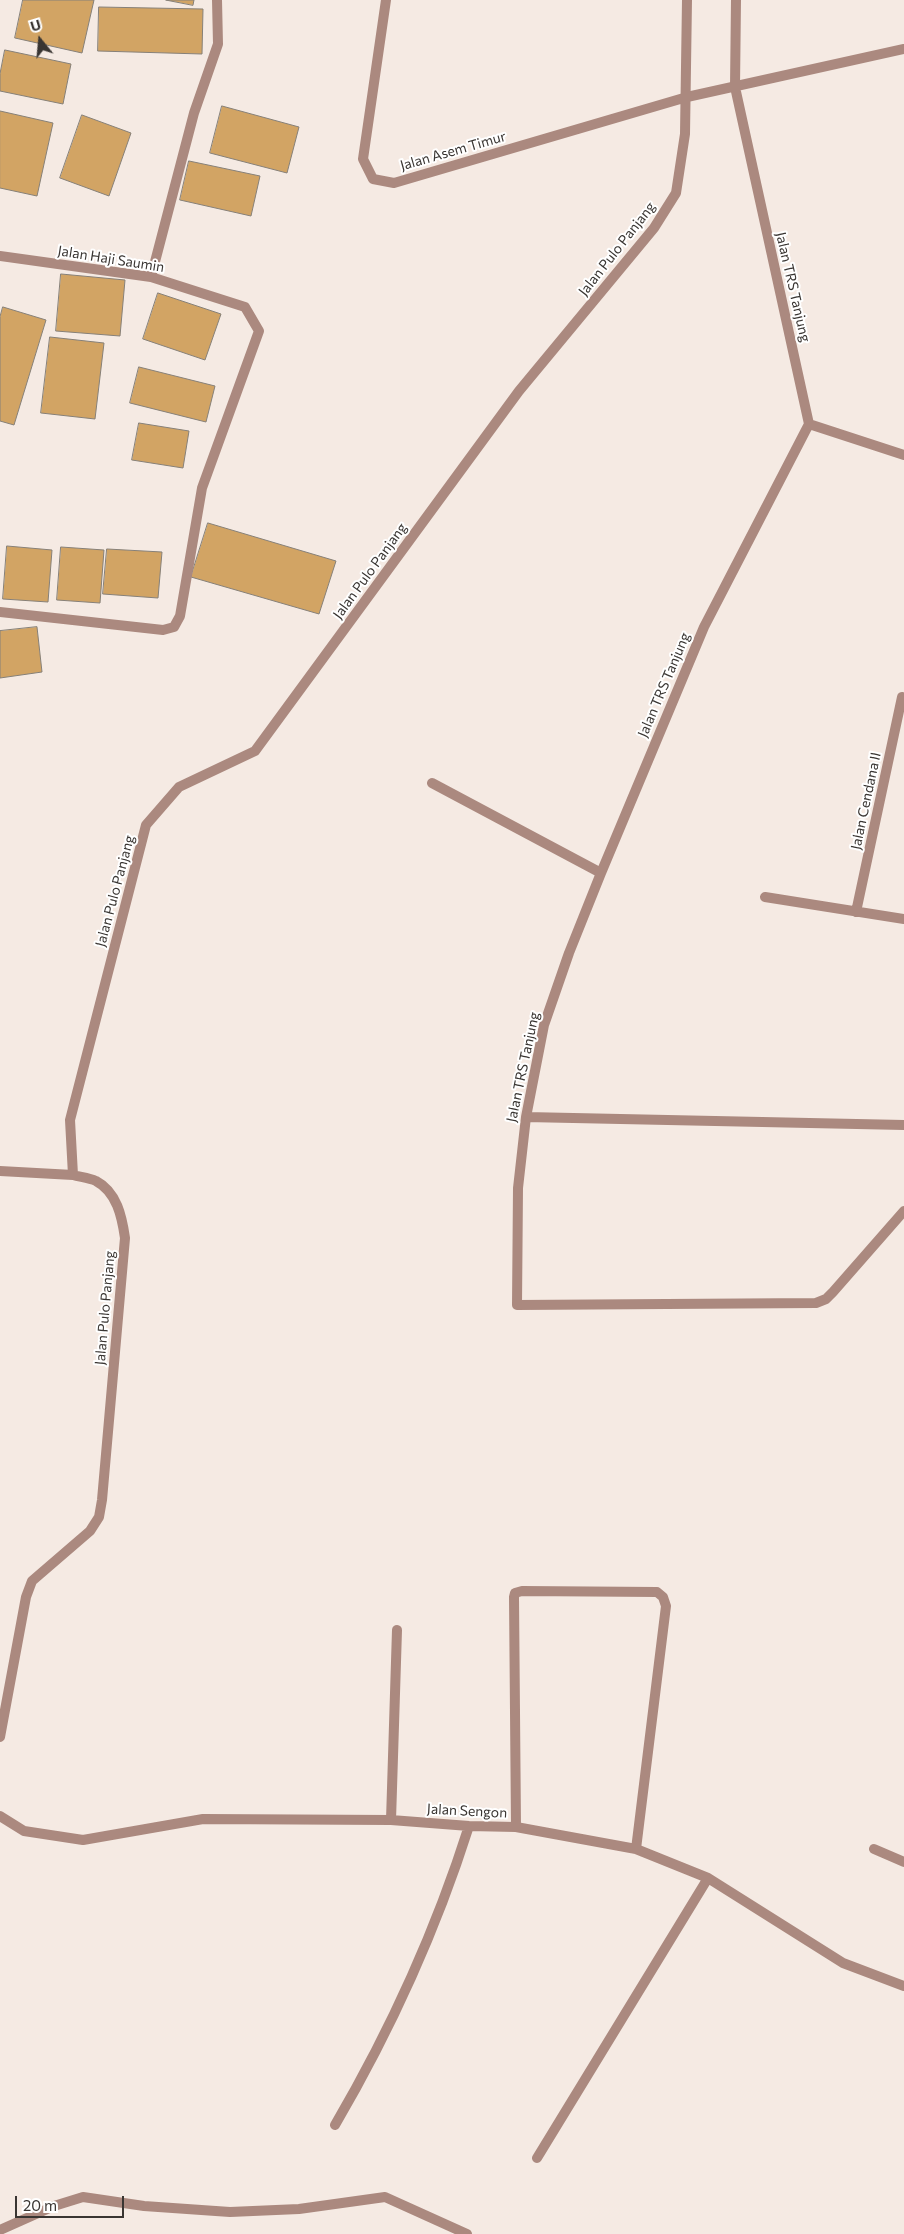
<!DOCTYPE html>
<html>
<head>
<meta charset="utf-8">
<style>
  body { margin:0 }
  #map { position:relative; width:904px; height:2234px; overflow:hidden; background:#f5eae3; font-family:Commissioner,sans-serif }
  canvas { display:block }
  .north { position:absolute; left:15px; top:15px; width:50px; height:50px; -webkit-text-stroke:4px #fff; paint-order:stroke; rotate:343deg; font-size:14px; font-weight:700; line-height:20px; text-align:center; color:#393532 }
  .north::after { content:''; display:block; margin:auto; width:18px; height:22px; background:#393532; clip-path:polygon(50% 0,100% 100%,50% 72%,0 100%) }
  .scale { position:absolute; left:15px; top:2196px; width:109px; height:22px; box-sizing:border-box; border:2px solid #393532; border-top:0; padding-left:6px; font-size:15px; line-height:18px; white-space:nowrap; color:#393532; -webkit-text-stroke:4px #fff; paint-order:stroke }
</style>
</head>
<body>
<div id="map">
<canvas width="904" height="2234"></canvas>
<div class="north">U</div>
<div class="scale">20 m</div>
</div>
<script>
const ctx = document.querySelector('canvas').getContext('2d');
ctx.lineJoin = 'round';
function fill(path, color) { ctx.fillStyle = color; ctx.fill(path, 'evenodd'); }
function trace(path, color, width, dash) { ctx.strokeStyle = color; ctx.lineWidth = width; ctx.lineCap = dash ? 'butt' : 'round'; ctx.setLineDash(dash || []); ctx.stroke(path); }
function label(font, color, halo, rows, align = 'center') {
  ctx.font = font + ' Commissioner,sans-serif'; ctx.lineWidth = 4; ctx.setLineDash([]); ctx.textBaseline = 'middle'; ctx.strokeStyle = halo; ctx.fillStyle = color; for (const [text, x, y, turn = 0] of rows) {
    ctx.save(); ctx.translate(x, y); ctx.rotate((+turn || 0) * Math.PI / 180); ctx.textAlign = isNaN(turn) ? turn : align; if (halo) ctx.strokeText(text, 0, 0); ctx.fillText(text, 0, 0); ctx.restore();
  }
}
const building = new Path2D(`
  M 23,0 L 94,0 L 82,53 L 15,38 Z
  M 166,0 L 194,0 L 193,5 Z
  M 99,7 L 203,9 L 202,54 L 98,51 Z
  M 5,50 L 71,64 L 63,104 L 0,91 L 0,74 Z
  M 222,106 L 299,127 L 287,173 L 210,153 Z
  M 0,111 L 53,123 L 37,196 L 0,188 Z
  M 82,115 L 131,133 L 109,196 L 60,178 Z
  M 189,161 L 260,176 L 251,216 L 180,200 Z
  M 61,274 L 125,280 L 120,336 L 56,331 Z
  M 158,293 L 221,314 L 205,360 L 143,339 Z
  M 3,307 L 46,320 L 14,425 L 0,421 L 0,317 Z
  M 50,337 L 104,343 L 95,419 L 41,413 Z
  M 139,367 L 215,386 L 206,422 L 130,403 Z
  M 139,423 L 189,431 L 183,468 L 132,460 Z
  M 208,523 L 336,561 L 319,614 L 191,577 Z
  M 7,546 L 52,550 L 48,602 L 3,599 Z
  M 61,547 L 104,550 L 100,603 L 57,600 Z
  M 107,549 L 162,552 L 158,598 L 103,594 Z
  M 37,627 L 42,672 L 0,678 L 0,631 Z`);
const minor = new Path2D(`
  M 386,0 L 363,159 L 373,179 L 394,183 L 687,97 L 904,49
  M 736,0 L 735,87 L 809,424 L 704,627 L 601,873 L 569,953 L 544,1025 L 526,1117 L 518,1188 L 517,1305 L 816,1303 L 826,1299 L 833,1292 L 904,1211
  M 0,256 L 151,277 L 245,307 L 259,331 L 202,488 L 180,616 L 174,627 L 163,630 L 0,612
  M 151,277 L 194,113 L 218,44 L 217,0
  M 809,424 L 904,455
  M 432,783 L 601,873
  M 765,897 L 904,919
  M 856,912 L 902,697
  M 526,1117 L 904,1125
  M 0,1171 L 73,1175
  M 0,1737 L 26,1597 L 32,1581 L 90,1531 L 99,1517 L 102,1500 L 125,1238 C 122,1217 117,1192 96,1181 C 89,1178 80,1177 73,1175 L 70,1120 L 146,825 L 179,787 L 255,751 L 519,391 L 654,228 L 676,193 L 685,134 L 687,0
  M 0,1816 L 24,1831 L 83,1840 L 203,1819 L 391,1820 L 469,1826 L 516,1827 L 636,1849 L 708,1878 L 843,1963 L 904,1986
  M 391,1820 L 397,1630
  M 516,1827 L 514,1597 L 515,1593 L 522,1591 L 657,1592 L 663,1597 L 666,1606 L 636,1849
  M 874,1849 L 904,1862
  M 335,2125 C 390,2031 436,1930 469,1826
  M 537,2158 L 708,1878
  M 0,2230 L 54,2206 L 83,2197 L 144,2206 L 230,2212 L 299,2209 L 385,2197 L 467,2234`);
const streetNames = [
  ["Jalan Asem Timur",453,151,-16],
  ["Jalan Pulo Panjang",617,249,-52],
  ["Jalan Haji Saumin",111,259,9],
  ["Jalan TRS Tanjung",793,287,77],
  ["Jalan Pulo Panjang",370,571,-54],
  ["Jalan TRS Tanjung",664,685,-67],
  ["Jalan Cendana II",866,801,-78],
  ["Jalan Pulo Panjang",115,891,-75],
  ["Jalan TRS Tanjung",523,1067,-78],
  ["Jalan Pulo Panjang",105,1308,-85],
  ["Jalan Sengon",467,1811,3]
];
fill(building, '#d2a464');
trace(building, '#868078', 1);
trace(minor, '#ab897f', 10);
label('14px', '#393532', '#fff', streetNames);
</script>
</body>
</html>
